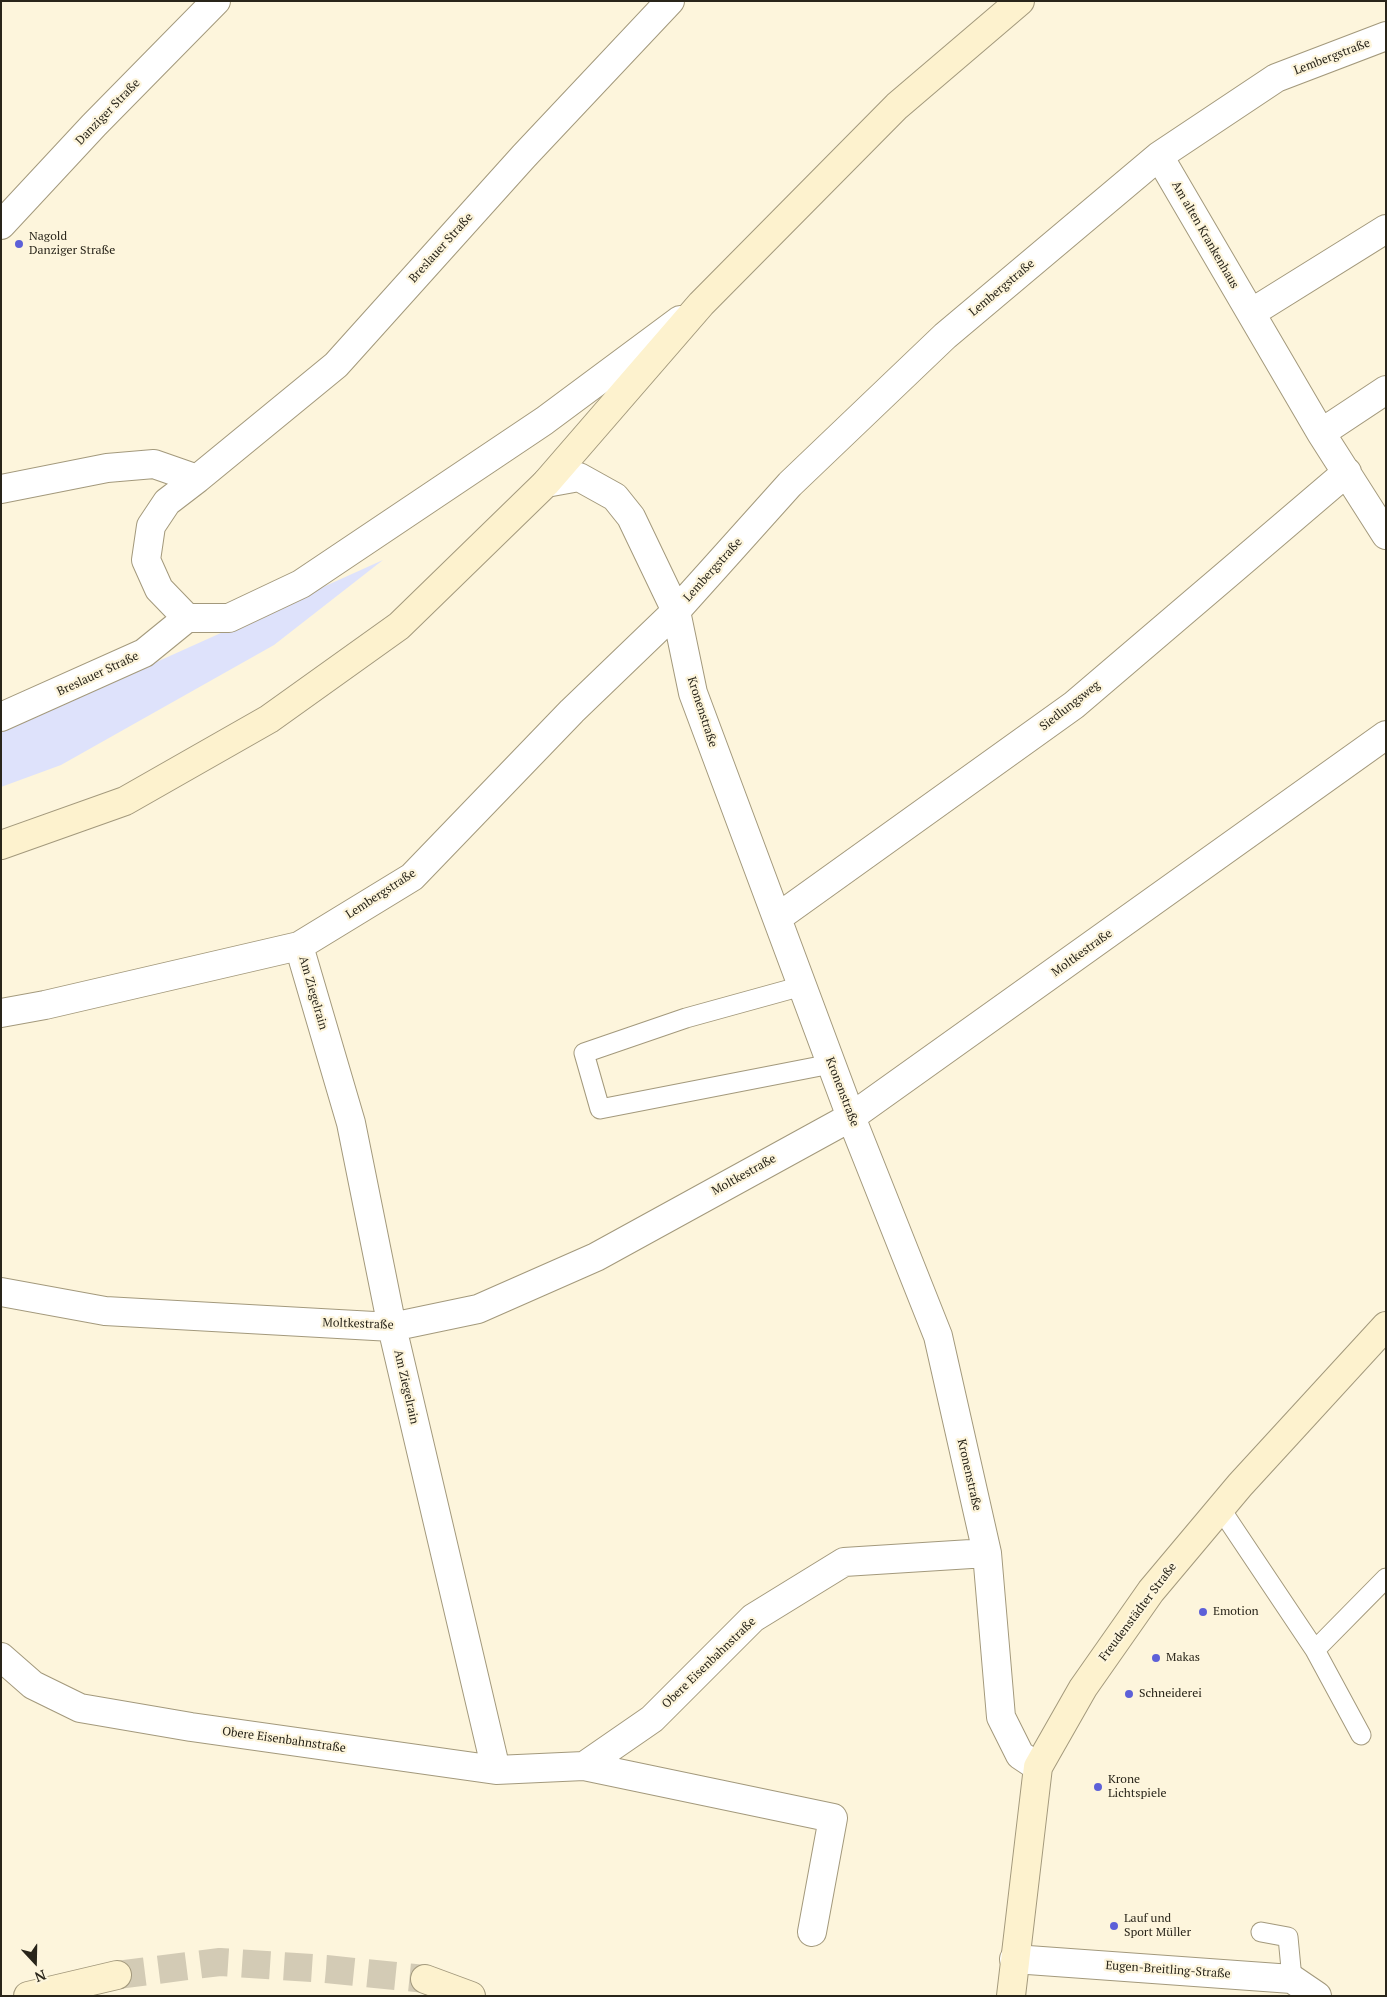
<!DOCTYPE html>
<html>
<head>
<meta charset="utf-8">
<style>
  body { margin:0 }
  #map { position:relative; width:1387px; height:1997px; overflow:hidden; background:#fdf5dc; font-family:"PT Serif",serif }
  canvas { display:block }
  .frame { position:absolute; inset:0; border:2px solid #29251a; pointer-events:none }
  .north { position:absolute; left:10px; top:1937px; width:50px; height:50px; -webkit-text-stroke:4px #fdf5dc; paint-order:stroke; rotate:159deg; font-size:14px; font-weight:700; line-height:20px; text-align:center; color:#29251a }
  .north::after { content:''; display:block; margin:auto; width:18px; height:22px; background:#29251a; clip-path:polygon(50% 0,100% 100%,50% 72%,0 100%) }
</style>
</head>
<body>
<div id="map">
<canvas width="1387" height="1997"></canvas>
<div class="frame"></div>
<div class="north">N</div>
</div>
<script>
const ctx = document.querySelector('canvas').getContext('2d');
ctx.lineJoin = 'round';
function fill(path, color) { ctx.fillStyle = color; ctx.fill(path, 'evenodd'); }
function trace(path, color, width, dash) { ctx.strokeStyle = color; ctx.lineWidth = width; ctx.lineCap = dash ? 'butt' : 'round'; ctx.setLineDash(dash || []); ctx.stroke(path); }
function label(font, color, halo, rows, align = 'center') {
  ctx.font = font + ' "PT Serif",serif'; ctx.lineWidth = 4.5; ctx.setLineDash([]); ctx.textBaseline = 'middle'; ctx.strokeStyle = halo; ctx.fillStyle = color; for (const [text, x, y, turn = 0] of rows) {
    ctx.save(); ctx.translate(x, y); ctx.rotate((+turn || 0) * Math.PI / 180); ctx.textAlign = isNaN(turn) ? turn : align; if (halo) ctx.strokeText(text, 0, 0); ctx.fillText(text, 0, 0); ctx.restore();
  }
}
const green = new Path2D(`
  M 383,560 L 274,645 L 61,765 L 1,787 L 1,732 Z`);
const secondaryTunnel = new Path2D(`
  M 117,1975 L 220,1962 L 326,1969 L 425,1979`);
const lane = new Path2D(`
  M 802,986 L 686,1018 L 584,1053 L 600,1109 L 831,1064
  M 1220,1508 L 1315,1650 L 1386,1578
  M 1315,1650 L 1361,1735
  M 1261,1932 L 1288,1937 L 1292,1979`);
const street = new Path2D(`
  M 1159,156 L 1321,433 L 1386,535
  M 1,225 L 94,125 L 216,1
  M 1251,313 L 1386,229
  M 1321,433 L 1386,390
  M 546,483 L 579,477 L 615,497 L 631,517 L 676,611 L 693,693 L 851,1117 L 938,1336 L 987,1553 L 1001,1717 L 1020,1755 L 1038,1767
  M 1,489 L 107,468 L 154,464 L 197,479 L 336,365 L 524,156 L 670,1
  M 187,618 L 159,589 L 146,560 L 151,526 L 167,502 L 197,479
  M 1,717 L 144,653 L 187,618 L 229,618 L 301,584 L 544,421 L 680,320
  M 777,918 L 1074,705 L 1347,472
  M 299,946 L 351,1123 L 392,1327 L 496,1770
  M 1,1013 L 45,1005 L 299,946 L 412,877 L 572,711 L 676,611 L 790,484 L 945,336 L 1159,156 L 1276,78 L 1386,36
  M 1,1292 L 105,1311 L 392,1327 L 478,1309 L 596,1257 L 851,1117 L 1386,735
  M 1,1657 L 33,1685 L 80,1708 L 191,1727 L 496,1770 L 584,1766 L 652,1719 L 753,1618 L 844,1562 L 987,1553
  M 584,1766 L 833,1818 L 812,1932
  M 1014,1959 L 1292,1979 L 1317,1996`);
const secondary = new Path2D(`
  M 1,845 L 125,801 L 269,719 L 399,626 L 546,483 L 701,304 L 897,106 L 1020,1
  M 425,1979 L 471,1996
  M 28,1996 L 117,1975
  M 1011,1996 L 1038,1767 L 1083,1688 L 1151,1591 L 1240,1485 L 1386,1326`);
const markers = [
  [19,244,5,"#5d60d8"],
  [1203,1612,5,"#5d60d8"],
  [1156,1658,5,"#5d60d8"],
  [1129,1694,5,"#5d60d8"],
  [1098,1787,5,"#5d60d8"],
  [1114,1926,5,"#5d60d8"]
];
const streetNames = [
  ["Lembergstraße",1332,57,-21],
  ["Danziger Straße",108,112,-46],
  ["Am alten Krankenhaus",1205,235,60],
  ["Breslauer Straße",441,248,-48],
  ["Lembergstraße",1002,288,-40],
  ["Lembergstraße",713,570,-48],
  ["Breslauer Straße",98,674,-25],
  ["Siedlungsweg",1070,706,-38],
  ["Kronenstraße",702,712,72],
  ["Lembergstraße",381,894,-33],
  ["Moltkestraße",1082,953,-36],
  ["Am Ziegelrain",313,993,74],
  ["Kronenstraße",842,1092,69],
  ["Moltkestraße",744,1175,-29],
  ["Moltkestraße",358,1324,2],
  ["Am Ziegelrain",406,1387,77],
  ["Kronenstraße",969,1475,77],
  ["Freudenstädter Straße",1138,1612,-53],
  ["Obere Eisenbahnstraße",709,1663,-44],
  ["Obere Eisenbahnstraße",284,1740,8],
  ["Eugen-Breitling-Straße",1168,1970,4]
];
const poiNames = [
  ["Nagold",29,237],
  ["Danziger Straße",29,251],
  ["Emotion",1213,1612],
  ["Makas",1166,1658],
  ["Schneiderei",1139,1694],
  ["Krone",1108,1780],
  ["Lichtspiele",1108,1794],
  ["Lauf und",1124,1919],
  ["Sport Müller",1124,1933]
];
fill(green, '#dee2fb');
trace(secondaryTunnel, '#d3cbb5', 28, [28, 14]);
trace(lane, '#a3997c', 21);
trace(street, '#a3997c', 30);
trace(secondary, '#a3997c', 30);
trace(lane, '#fff', 19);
trace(street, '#fff', 28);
trace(secondary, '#fdf2ce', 28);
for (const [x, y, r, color] of markers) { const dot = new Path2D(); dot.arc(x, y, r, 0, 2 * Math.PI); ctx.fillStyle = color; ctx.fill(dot); trace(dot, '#fdf5dc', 2); }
label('12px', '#29251a', '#fdf5dc', streetNames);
label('12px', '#29251a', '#fdf5dc', poiNames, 'left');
</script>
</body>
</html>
